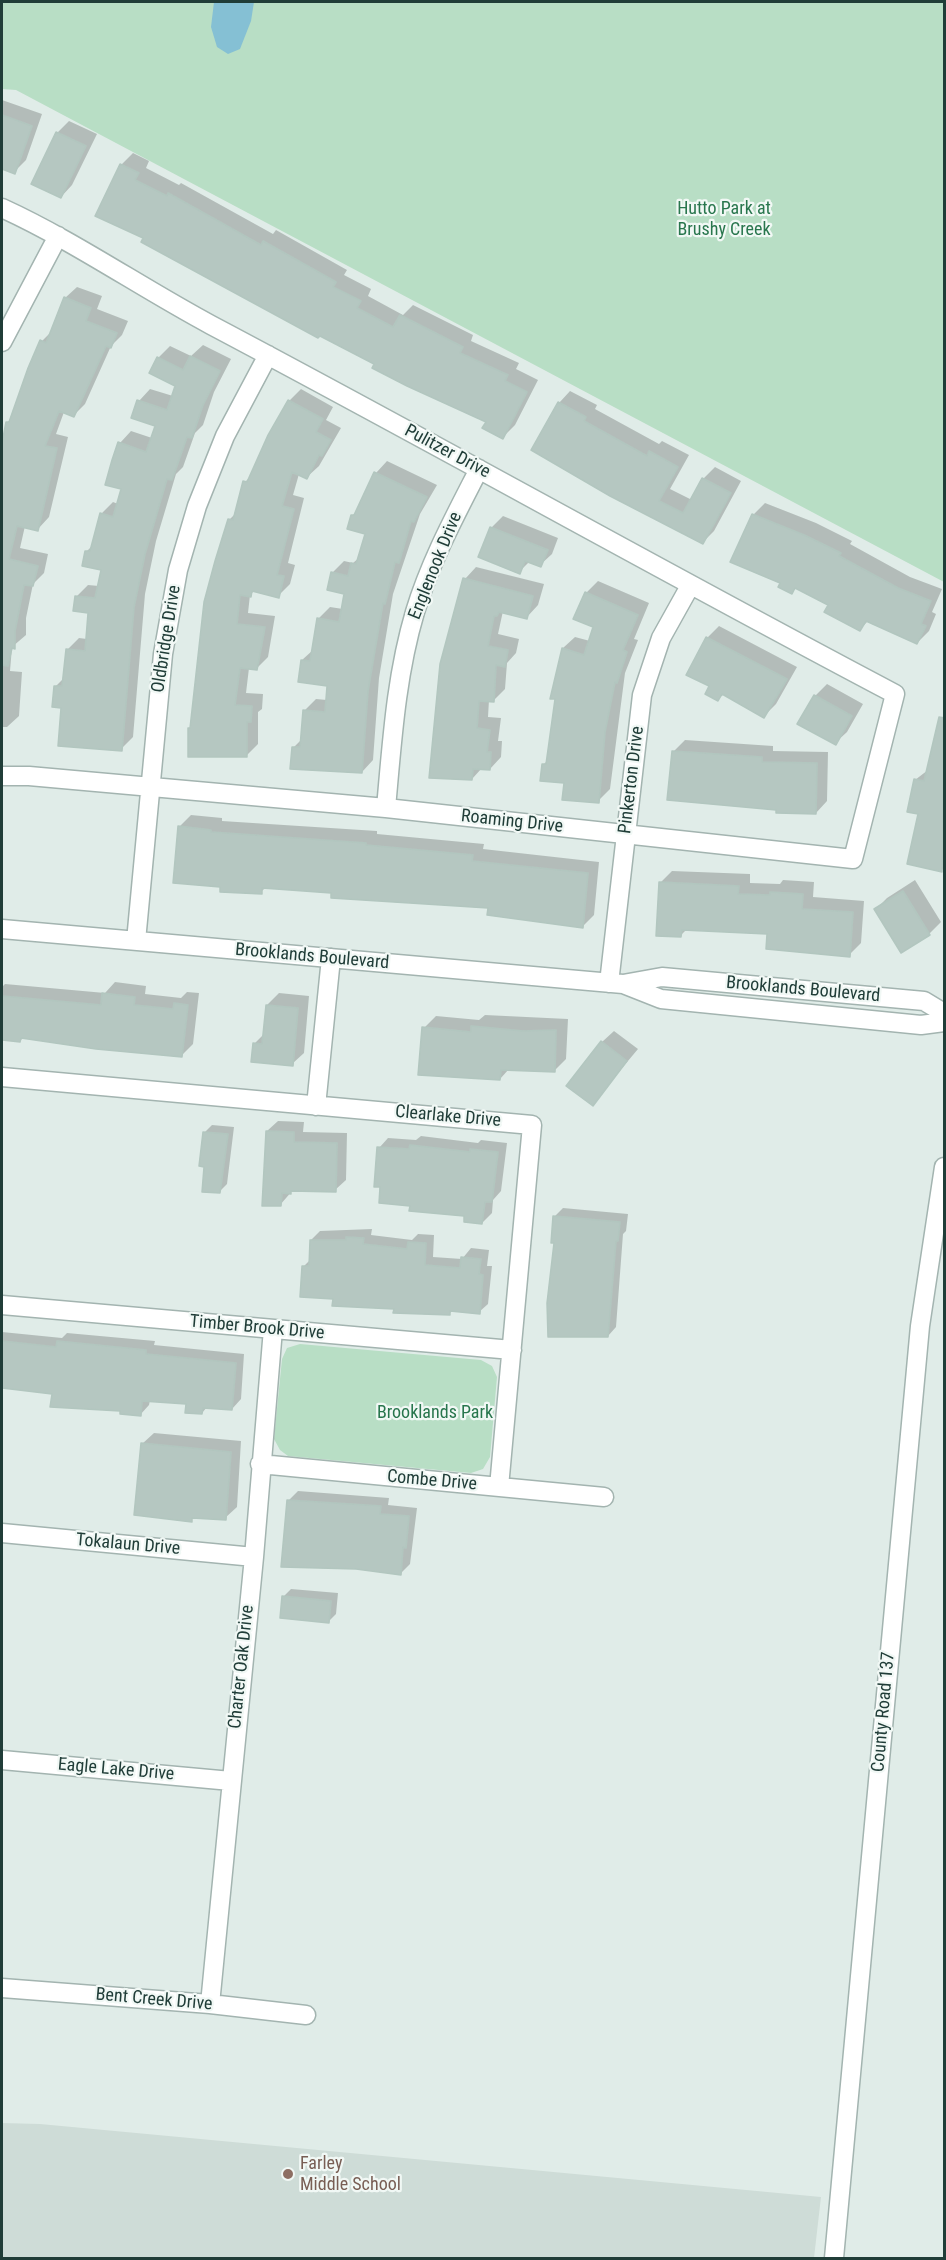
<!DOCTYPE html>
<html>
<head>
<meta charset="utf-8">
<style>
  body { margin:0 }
  #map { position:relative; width:946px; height:2260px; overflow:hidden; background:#e0ece8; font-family:"Roboto Condensed",sans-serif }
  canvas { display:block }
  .frame { position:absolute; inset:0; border:3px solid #203d38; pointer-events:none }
</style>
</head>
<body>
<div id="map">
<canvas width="946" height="2260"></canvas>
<div class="frame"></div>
</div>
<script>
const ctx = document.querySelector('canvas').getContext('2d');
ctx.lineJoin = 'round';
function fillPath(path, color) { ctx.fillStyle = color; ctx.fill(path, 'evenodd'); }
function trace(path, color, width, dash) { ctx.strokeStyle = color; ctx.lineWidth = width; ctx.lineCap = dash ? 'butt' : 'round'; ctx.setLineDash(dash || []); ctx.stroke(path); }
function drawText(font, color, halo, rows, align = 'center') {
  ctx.font = font + ' "Roboto Condensed",sans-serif'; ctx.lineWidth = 4.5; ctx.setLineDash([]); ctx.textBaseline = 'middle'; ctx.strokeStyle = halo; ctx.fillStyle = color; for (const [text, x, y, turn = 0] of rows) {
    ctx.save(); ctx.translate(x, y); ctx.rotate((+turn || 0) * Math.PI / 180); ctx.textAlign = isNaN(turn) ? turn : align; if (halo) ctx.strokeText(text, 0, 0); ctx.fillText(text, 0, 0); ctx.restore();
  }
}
fillPath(new Path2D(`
  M2 2123 40 2124 821 2197 814 2258H2Z`), '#cedcd7');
fillPath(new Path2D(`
  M2 2H944V582L16 90 2 89Z
  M300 1344 481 1360 492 1366 497 1377 490 1457 483 1469 471 1473 288 1456 280 1450 274 1439 282 1359 287 1348Z`), '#b8dec5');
fillPath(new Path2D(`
  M214 2H254L251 21 240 49 228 54 217 47 211 27Z`), '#85c0d4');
fillPath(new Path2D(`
  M2 100 42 114 26 160 14 172 2 167Z
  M69 121 97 134 72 185 61 197 57 133Z
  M133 153 149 161 146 168 179 185 181 183 273 234 276 230 347 270 344 275 371 289 368 296 403 315 413 305 473 335 471 341 519 363 516 369 538 380 515 425 503 437 488 421 145 238 121 165Z
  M77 287 102 296 97 309 128 321 122 335 111 346 85 404 74 415 64 412 56 434 68 437 49 517 38 529 25 526 20 548 48 554 44 573 33 584 26 618V635L12 647 10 671 22 672 19 716 7 727H2V449L8 422 12 418 42 341 53 330 65 298Z
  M203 345 231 359 214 392 203 425 195 433 183 467 176 474 156 541 145 594 133 737 121 749 63 706 56 686 64 678 67 650 79 638 87 639 90 611 76 597 88 585 99 586 103 569 87 551 93 545 101 514 113 502 118 504 122 488 120 443 131 431 152 438 157 425 139 401 150 389 173 396 177 385 158 358 170 346 191 356Z
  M301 389 333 407 326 420 341 428 319 466 307 477 299 474 293 495 304 498 288 563 295 565 290 584 278 596 255 590 250 595 248 613 275 616 268 657 256 669 249 668 246 693 263 694 262 709 258 712V744L246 756 192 726 230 519 236 513 245 482 252 475 289 401Z
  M570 391 597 405 595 409 659 444 662 441 689 455 670 489 692 500 703 479 715 467 741 481 714 531 703 542 611 495 559 403Z
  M387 461 437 485 420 514 393 594 379 678 373 760 362 772 293 748 302 739 304 711 316 699 327 700 329 684 302 660 313 650 318 619 330 607 343 609 346 593 332 573 344 561 353 563 360 557 367 533 353 515 358 510 376 473Z
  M765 503 816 523 852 541 850 544 910 577 942 589 932 612 936 614 929 631 917 643 868 621 860 629 830 604 797 587 792 592 782 583 753 515Z
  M503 516 558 538 552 554 540 565 530 561 519 572 491 528Z
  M476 567 544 584 538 605 527 617 503 611 498 634 519 639 516 653 507 663 505 689 493 701 489 700 488 717 501 718 498 741H502L501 757 490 769 482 768 472 779 465 579Z
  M598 581 649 603 634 639 638 640 625 673 610 789 598 801 543 765 548 760 563 648 575 637 590 641 595 626 586 593Z
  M719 626 797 667 776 704 764 716 724 694 718 699 711 686 707 638Z
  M827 684 863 704 847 732 835 743 815 696Z
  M944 726V868L942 870 920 813 915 780 928 770Z
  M685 740 773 746V751L828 752 827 801 816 813 778 808 673 752Z
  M191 815 222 818V821L377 831V834L484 844 483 849 599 862 594 915 583 926 490 907 266 887 261 892 222 886 179 827Z
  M672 871 750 874V883L780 884 783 880 814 882 813 897 864 901 861 943 849 955 769 932 687 929 681 935 660 883Z
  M915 880 941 922 929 934 901 951 876 909 887 898Z
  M115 982 146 986 145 994 181 998 187 992 199 993 193 1044 182 1055 24 1037 20 1041 2 1039V987L5 984 105 993Z
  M279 993 309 996 304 1053 292 1064 254 1044 264 1034 267 1005Z
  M485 1015 568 1019 566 1059 555 1070 509 1069 500 1079 424 1028 436 1016 479 1020Z
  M614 1031 638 1049 592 1104 602 1042Z
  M278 1121 304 1122 303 1132 347 1133 346 1180 335 1190H293L280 1205 267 1131Z
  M212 1125 234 1127 227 1184 220 1191 204 1133Z
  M421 1136 478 1143 481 1140 507 1143 501 1191 493 1200 492 1213 482 1223 466 1215 412 1205 381 1186 379 1148 388 1138 416 1140Z
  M563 1208 628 1214 626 1231 623 1234 616 1327 608 1336 556 1242 554 1217Z
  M372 1229 371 1235 412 1240 418 1234 434 1235 433 1257 462 1259 471 1248 489 1250 487 1266H492L488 1304 479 1312 453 1310 450 1313 395 1312V1308L334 1297 304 1266 311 1259V1240L320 1231Z
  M2 1332 62 1338 67 1333 155 1341 154 1345 244 1354 241 1399 232 1409 207 1407 202 1413 187 1403 150 1400 149 1405 140 1415 53 1392 2 1387Z
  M154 1433 241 1441 237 1507 225 1518 195 1516 191 1520 142 1444Z
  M298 1491 389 1498 388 1505 417 1508 410 1564 401 1573 356 1567 289 1500Z
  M291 1589 338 1593 336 1614 328 1622 284 1596Z`), '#0003');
const building = new Path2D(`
  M2 115 32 126 15 174 2 169Z
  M56 132 86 146 61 198 31 184Z
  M120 164 139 173 135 180 167 196 168 193 261 245 263 241 336 282 333 287 361 301 357 308 393 327 400 315 463 347 460 353 508 375 505 381 527 392 503 439 482 428 486 422 407 386 372 368 374 364 320 336 318 338 141 242 143 238 95 216Z
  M64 297 91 308 86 321 117 333 111 348 106 346 74 417 59 411 45 446 57 448 38 531 17 526 9 559 38 566 33 586 24 585 15 631V649L12 648 8 666 2 665V443L6 422H9L28 368 40 340 46 343Z
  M190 356 220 371 203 405 192 438 187 437 172 480 167 479 145 554 134 607 122 751 58 746 61 708 52 707 54 686H62L66 649 85 651 88 613 73 611 75 596 95 598 101 570 82 566 85 551H90L100 513 113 517 121 489 105 485 112 460 118 442 146 452 155 426 131 418 137 400 167 410 175 386 149 373 157 357 183 370Z
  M288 400 323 419 316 432 331 440 322 456 319 455 307 479 292 472 282 506 294 509 277 575 284 576 279 598 252 591 251 597 240 595 237 624 265 627 257 670 240 668 235 705 252 706 251 722H247V757H188V728H190L204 602 215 561 228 519 233 520 243 481 247 482 268 435Z
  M558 402 586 417 584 421 647 456 649 451 678 467 659 501 683 513 702 478 731 493 703 544 610 496 531 450Z
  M374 472 427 497 414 522 411 521 399 563 395 562 385 604 383 603 368 691 362 773 290 769 292 747H300L303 710 325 712 327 686 298 682 301 660 310 661 317 618 339 622 344 594 327 590 331 572 348 576 351 563 356 564 365 534 347 529 351 515H354Z
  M752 514 804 535 841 553 839 556 898 588 931 601 921 624 926 626 917 644 866 621 860 631 824 612 828 605 795 588 792 594 778 587 780 583 730 562Z
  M490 527 548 550 541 567 525 561 520 574 478 557Z
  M463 578 533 596 527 619 499 612 497 616H494L488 646 508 650 505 667 496 665 494 702 479 701 477 728 490 730 487 752H491L490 770 473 769 472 780 429 778 440 664Z
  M585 592 638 615 623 650 627 652 617 683 615 682 605 732 599 803 562 800 564 783 540 781 542 764H546L555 699H550L562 648 584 655 593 627 573 619Z
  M706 637 787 679 764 718 722 694 718 701 705 694 709 686 686 675Z
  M814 695 852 716 836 745 797 724Z
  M939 717 945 718 942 872 907 864 918 814 907 812 914 779 924 781Z
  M672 751 762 757V762L817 763 816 814 776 813V810L667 800Z
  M178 826 211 830V832L366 843V845L473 855 472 861 588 873 583 928 487 915 488 908 331 898V893L262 888V894L220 892V887L173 883Z
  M659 882 739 886 738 894 770 895V892L803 894 802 909 853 912 850 957 766 949 767 934 682 930 681 937 656 936Z
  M903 891 930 935 901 953 874 909Z
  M102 993 135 997 134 1005 173 1009 174 1003 188 1005 182 1057 96 1049 21 1038 20 1042 2 1040V996L101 1005Z
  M266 1005 298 1008 293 1066 251 1062 253 1043 262 1044Z
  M471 1026 523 1031 556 1030 555 1072 501 1070 500 1080 418 1075 422 1027 471 1032Z
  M601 1041 627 1061 593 1106 566 1086Z
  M266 1131 294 1132V1142L337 1143 336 1192 291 1191V1194L282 1193 281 1206H262Z
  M203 1132 228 1134 220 1193 202 1192 204 1167 199 1166Z
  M410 1145 470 1152V1149L498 1152 492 1202H485L482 1224 464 1222V1216L409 1211 410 1206 379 1203 380 1187H374L377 1147 409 1149Z
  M553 1216 620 1222 618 1241H616L608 1337H548L547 1303 554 1243H551Z
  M346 1237 364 1238 363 1244 407 1249 408 1242 426 1243 425 1265 460 1268 461 1257 481 1259 479 1274 483 1275 480 1314 450 1311V1315L393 1313 394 1309 332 1306 333 1299 300 1297 302 1266H309L310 1240H346Z
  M2 1341 56 1347 57 1341 146 1350V1354L236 1363 232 1410 203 1408 202 1414 185 1413 186 1404 142 1401 141 1416 120 1414V1411L50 1407 52 1394 2 1388Z
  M141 1443 231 1452 226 1520 192 1518V1522L134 1515Z
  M287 1500 381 1506 380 1514 409 1516 406 1548 403 1547 401 1575 356 1569 281 1567Z
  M282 1596 331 1601 329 1623 280 1618Z`);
fillPath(building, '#b5c7c1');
trace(building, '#b2c6bf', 1.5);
const minor = new Path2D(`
  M2 208C74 241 140 287 211 325 440 446 665 573 895 694L853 859 386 808 29 776H2
  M2 342 58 236
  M386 808C392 742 396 676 415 612 430 562 455 516 479 469
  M2 929 623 984 661 999 921 1025 944 1022
  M136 941 163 654 178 570 197 506 225 436 268 355
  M609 983 642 695 661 638 690 586
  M623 984 662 977 924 1001 944 1013
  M2 1077 532 1125 499 1487
  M316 1106 331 958
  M2 1305 512 1350
  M260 1464 604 1497
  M2 1533 254 1557
  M2 1760 231 1781
  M2 1988 210 2004 306 2015
  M210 2004 254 1557 273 1329
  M834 2258 920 1326 944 1167`);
trace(minor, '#a3b4b0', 21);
trace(minor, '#fff', 18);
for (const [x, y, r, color] of [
  [288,2174,6,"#8d6e63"]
]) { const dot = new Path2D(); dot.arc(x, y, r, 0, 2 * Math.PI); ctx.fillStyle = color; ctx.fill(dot); trace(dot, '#f1f8f5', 2); }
drawText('18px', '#28764d', '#f1f8f5', [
  ["Hutto Park at",724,209],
  ["Brushy Creek",724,230],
  ["Brooklands Park",435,1413]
]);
drawText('18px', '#203d38', '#f1f8f5', [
  ["Pulitzer Drive",447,452,28],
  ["Englenook Drive",436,566,-68],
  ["Oldbridge Drive",167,639,-81],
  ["Pinkerton Drive",632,780,-83],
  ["Roaming Drive",512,822,6],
  ["Brooklands Boulevard",312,957,5],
  ["Brooklands Boulevard",803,990,5],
  ["Clearlake Drive",448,1117,5],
  ["Timber Brook Drive",257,1328,5],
  ["Combe Drive",432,1481,5],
  ["Tokalaun Drive",128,1545,5],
  ["Charter Oak Drive",242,1667,-84],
  ["County Road 137",884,1712,-85],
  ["Eagle Lake Drive",116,1770,5],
  ["Bent Creek Drive",154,2000,5]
]);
drawText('18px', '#785e54', '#f1f8f5', [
  ["Farley",300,2164],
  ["Middle School",300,2185]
], 'left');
</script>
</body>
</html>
